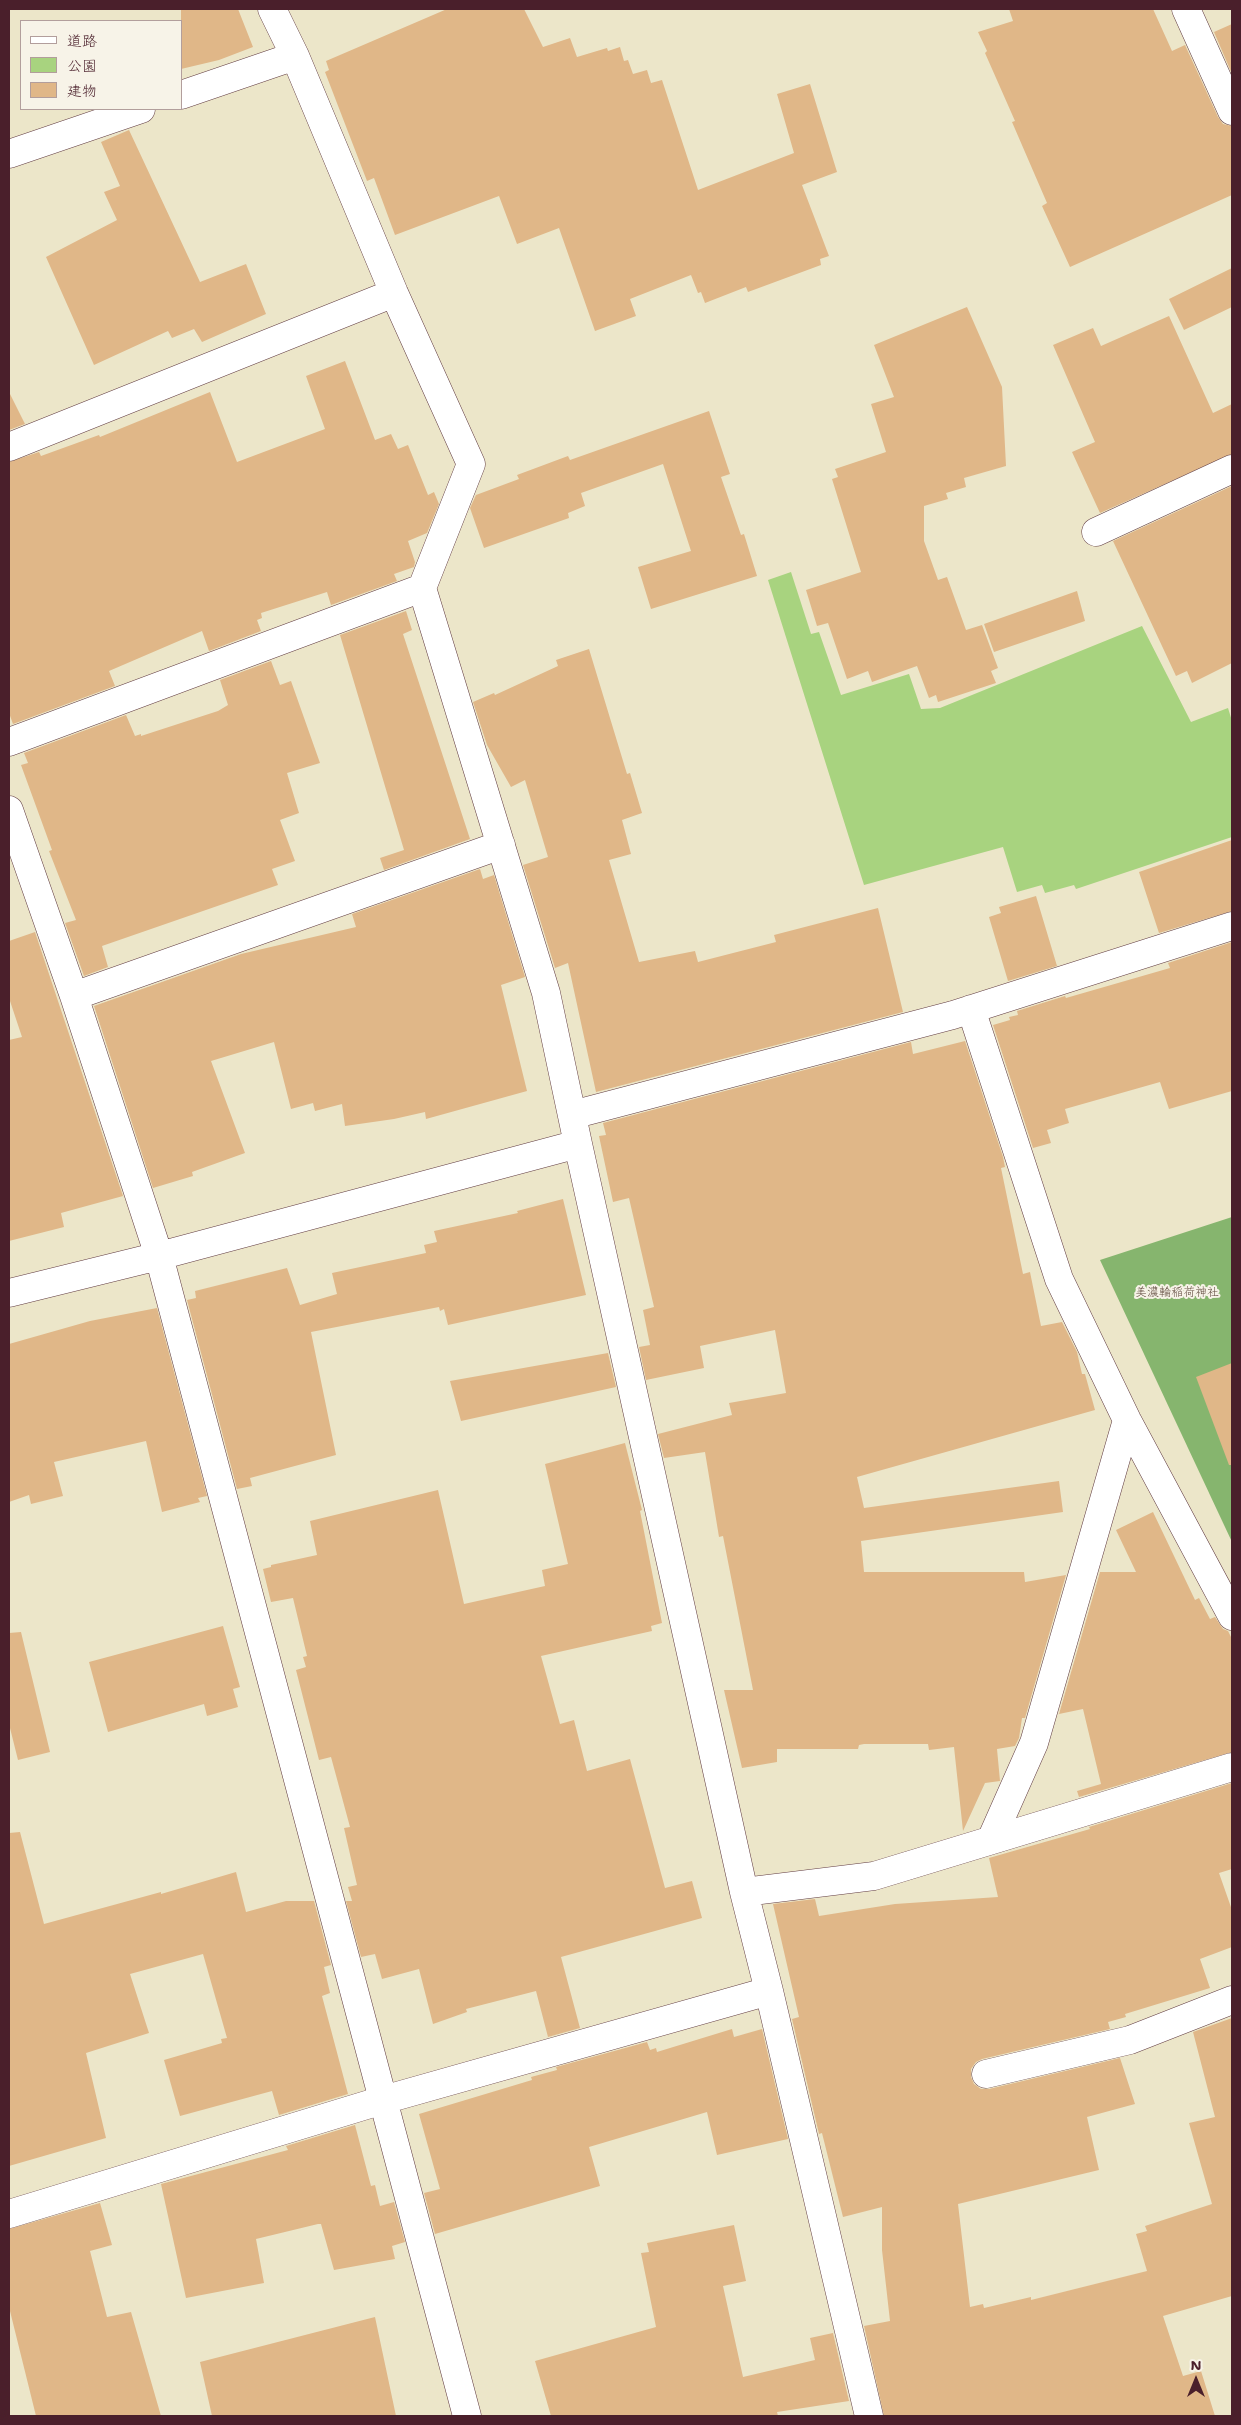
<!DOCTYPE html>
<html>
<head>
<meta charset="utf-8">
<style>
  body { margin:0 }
  #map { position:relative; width:1241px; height:2425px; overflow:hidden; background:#ece6c9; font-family:"Shantell Sans","Klee One",sans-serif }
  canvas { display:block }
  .frame { position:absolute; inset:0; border:10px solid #4a1f2b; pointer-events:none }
  .legend { position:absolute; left:20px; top:20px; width:162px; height:90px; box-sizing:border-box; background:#f7f3e8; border:1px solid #b29e9c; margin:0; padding:6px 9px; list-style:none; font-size:15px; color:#4a1f2b }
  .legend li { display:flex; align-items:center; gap:10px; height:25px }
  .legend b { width:25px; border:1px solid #b29e9c }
  .north { position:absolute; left:1171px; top:2355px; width:50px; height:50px; -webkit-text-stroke:4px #f7f3e8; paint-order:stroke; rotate:0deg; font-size:14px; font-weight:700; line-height:20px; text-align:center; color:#4a1f2b }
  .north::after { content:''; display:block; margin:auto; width:18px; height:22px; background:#4a1f2b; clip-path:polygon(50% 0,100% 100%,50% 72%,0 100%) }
</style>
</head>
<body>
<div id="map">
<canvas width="1241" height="2425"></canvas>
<div class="frame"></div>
<ul class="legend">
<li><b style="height:6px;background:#fff"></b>道路</li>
<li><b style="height:14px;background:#a8d37f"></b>公園</li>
<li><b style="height:14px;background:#e0b788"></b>建物</li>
</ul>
<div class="north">N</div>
</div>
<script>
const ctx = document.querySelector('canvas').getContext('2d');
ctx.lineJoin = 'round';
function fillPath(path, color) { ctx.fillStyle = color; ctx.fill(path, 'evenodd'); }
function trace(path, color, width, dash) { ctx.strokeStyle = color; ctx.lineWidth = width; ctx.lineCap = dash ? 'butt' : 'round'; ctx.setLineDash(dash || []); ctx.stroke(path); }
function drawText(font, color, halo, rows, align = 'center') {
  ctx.font = font + ' "Shantell Sans","Klee One",sans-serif'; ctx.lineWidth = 4; ctx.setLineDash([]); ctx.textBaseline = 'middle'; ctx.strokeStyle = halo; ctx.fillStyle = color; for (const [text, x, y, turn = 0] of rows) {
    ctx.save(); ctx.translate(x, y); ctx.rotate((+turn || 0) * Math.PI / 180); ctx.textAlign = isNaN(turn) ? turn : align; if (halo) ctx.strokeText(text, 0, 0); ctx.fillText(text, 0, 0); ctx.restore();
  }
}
fillPath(new Path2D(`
  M791 572 811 634 819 632 841 695 909 674 921 709 940 708 1142 626 1191 722 1228 708 1232 721V837L1076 889 1074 885 1045 893 1042 885 1017 892 1003 847 864 885 768 580Z`), '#a8d37f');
fillPath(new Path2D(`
  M1232 1217V1542L1100 1260Z`), '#86b56e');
fillPath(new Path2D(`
  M181 9H238L253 47 219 60 181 69Z
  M447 9H524L543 47 570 38 577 57 607 48 608 51 620 47 624 61 628 60 633 74 647 70 651 83 662 80 698 190 794 153 777 94 810 84 837 172 802 185 829 256 820 259 821 265 748 292 746 287 705 303 701 292 698 293 691 275 630 299 636 316 595 331 559 228 517 244 499 196 395 235 374 178 367 181 325 72 329 70 326 61Z
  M1009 9H1153L1172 51 1185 45 1218 117 1223 124 1232 126V195L1070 267 1042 206 1047 203 1012 122 1015 121 985 53 987 51 978 32 1013 21Z
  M1232 24V74L1214 32Z
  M129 130 200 282 246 264 266 314 202 342 194 329 172 338 168 331 94 365 46 257 117 220 104 192 120 186 101 142Z
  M1232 268V307L1184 330 1169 299Z
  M967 307 1002 387 1006 466 964 478 966 487 946 493 948 499 924 506V541L938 580 947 577 966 630 982 625 998 668 991 671 996 683 938 702 936 695 929 698 917 666 872 682 868 671 847 679 828 623 817 626 806 590 861 572 832 479 838 477 835 469 886 452 871 404 894 397 874 345Z
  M1169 316 1213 413 1232 404V454L1100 513 1072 452 1095 442 1053 345 1093 328 1101 346Z
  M345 361 375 440 391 434 398 449 408 445 428 495 434 492 439 504 427 533 408 541 415 562 414 567 394 574 397 581 331 605 327 592 261 613 262 618 257 620 261 631 209 651 202 631 109 671 115 686 13 724 9 713V462L39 452 41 456 99 435 100 437 210 392 237 462 325 429 306 376Z
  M9 392 25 424 9 430Z
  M709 411 730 474 721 477 741 535 744 534 757 576 651 609 638 567 691 551 663 464 581 493 585 506 568 513 569 518 484 548 470 508 476 495 519 479 517 475 568 456 570 460Z
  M1232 486V663L1192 683 1187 671 1176 676 1113 541Z
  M1077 591 1085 621 994 652 984 624Z
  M406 611 412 630 403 634 470 839 384 870 380 858 404 850 340 635Z
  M589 649 627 774 630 773 642 813 622 820 631 854 609 860 639 962 695 951 698 962 776 942 774 935 878 908 903 1012 596 1092 568 963 555 968 523 865 548 857 525 780 511 787 487 745 473 702 494 693 495 695 558 666 556 660Z
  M271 661 280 685 291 681 320 763 287 773 299 813 280 820 295 861 272 869 278 885 102 946 108 967 84 976 65 923 76 920 49 851 52 850 21 765 28 763 24 753 126 715 135 736 141 734V736L218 711 228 705 220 680Z
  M1232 840V911L1159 933 1139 872Z
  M480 869 483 879 494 875 525 977 501 985 527 1091 426 1119 425 1112 394 1119 345 1126 342 1104 315 1111 313 1103 291 1109 274 1042 211 1061 245 1153 192 1172 193 1176 153 1188 94 1006 241 954 356 927 352 914Z
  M1036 896 1057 966 1008 981 989 917 1001 913 999 907Z
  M35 932 123 1196 61 1213 64 1227 9 1241V1040L22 1037 9 998V941Z
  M1232 942V1091L1169 1109 1160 1082 1065 1109 1069 1123 1047 1130 1051 1143 1033 1148 993 1025 1010 1020 1009 1017 1018 1015 1017 1011 1065 996 1066 998 1170 968 1168 963Z
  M965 1041 1003 1157 1005 1167 1001 1168 1023 1274 1030 1272 1041 1326 1062 1322 1077 1352 1082 1374H1085L1095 1410 857 1477 864 1508 1059 1481 1063 1512 861 1541 864 1572H1024L1025 1582 1066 1575 1025 1718H1022L1019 1738 1015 1746 997 1749 1000 1781 985 1783 963 1831 954 1747 929 1750 928 1744H864L859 1745 858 1749H777V1762L742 1768 724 1690H753L723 1536 719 1537 705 1452 664 1458 658 1434 732 1415 729 1403 786 1393 775 1330 700 1346 704 1368 646 1380 639 1347 650 1345 643 1310 654 1307 629 1198 613 1202 599 1136 606 1135 603 1123 911 1042 913 1054Z
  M563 1199 586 1295 448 1325 444 1309 440 1311 439 1307 311 1332 336 1455 250 1478 252 1486 237 1489 187 1300 196 1298 195 1291 287 1268 300 1305 337 1294 332 1273 426 1253 424 1245 437 1242 434 1231 518 1213 517 1211Z
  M157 1308 207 1496 198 1498 200 1502 162 1512 146 1441 54 1462 63 1496 31 1504 29 1495 9 1502V1344L90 1321Z
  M608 1353 616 1387 461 1421 450 1381Z
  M1232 1363V1465H1229L1196 1377Z
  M625 1443 642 1510 640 1511 662 1623 651 1626 652 1631 541 1656 560 1724 574 1720 587 1771 630 1759 665 1888 692 1881 702 1918 561 1957 580 2028 548 2037 536 1991 466 2009 467 2012 433 2024 419 1969 382 1979 375 1954 361 1957 346 1901H352L348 1887 357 1885 344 1828 350 1827 331 1757 319 1760 296 1670 306 1667 303 1657 307 1656 293 1598 271 1602 263 1569 271 1567V1565L317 1555 310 1521 438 1490 464 1604 545 1586 542 1570 568 1564 545 1464Z
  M1153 1512 1195 1600 1199 1598 1210 1619 1215 1617 1223 1629 1228 1631 1232 1639V1752L1079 1797 1077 1791 1101 1784 1083 1709 1059 1714 1100 1572H1136L1116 1530Z
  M223 1626 240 1687 233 1689 238 1707 207 1716 204 1704 108 1732 89 1662Z
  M21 1632 50 1752 18 1760 9 1724V1633Z
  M1232 1783V1869L1219 1873 1232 1910V1947L1200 1959 1210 1988 1125 2014 1126 2017 1108 2022 1110 2029 982 2059 976 2062 971 2069V2077L974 2084 981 2089H989L1120 2058 1135 2104 1087 2117 1099 2170 958 2204 970 2307 983 2304 984 2308 1031 2297V2300L1147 2271 1136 2234 1147 2231 1145 2226 1212 2204 1189 2123 1215 2117 1193 2032 1232 2018V2296L1163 2316 1183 2376 1201 2371 1215 2416H884L864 2326 890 2321 882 2250V2207L843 2217 822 2133 819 2134 792 2019 799 2017 773 1904 815 1899 819 1916 895 1904 998 1897 989 1858 1090 1829 1089 1827Z
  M20 1832 44 1924 161 1892V1894L236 1872 246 1912 286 1901H314L331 1965 324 1967 330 1993 322 1996 348 2094 279 2115 272 2091 180 2116 164 2060 222 2043 221 2039 227 2038 203 1954 130 1974 149 2033 86 2053 106 2138 9 2166V1833Z
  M732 2029 734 2037 762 2029 788 2139 717 2155 707 2112 589 2147 600 2186 435 2234 424 2193 440 2189 419 2114 532 2080 531 2077 557 2070 556 2067 647 2042 650 2050 656 2048 657 2052Z
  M355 2125 371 2186 375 2185 380 2206 394 2202 405 2242 392 2246 395 2259 334 2270 321 2224H318L256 2239 264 2283 186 2298 161 2184 288 2150 286 2146Z
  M100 2203 112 2245 90 2251 107 2317 131 2312 161 2416H36L9 2307V2229Z
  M734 2225 746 2281 723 2286 743 2377 815 2360 810 2338 833 2333 849 2401 777 2412 778 2416H551L535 2361 656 2327 641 2253 649 2252 647 2243Z
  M375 2317 396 2416H212L200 2362Z`), '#e0b788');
const minor = new Path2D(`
  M272 9 295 56 394 293 471 464 422 588 546 993 578 1144 744 1892 769 1991 869 2416
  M1186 9 1232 111
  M181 95 295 56
  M9 154 141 109
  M9 447 394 293
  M1096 532 1232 469
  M9 742 422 588
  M9 810 74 996 159 1256 467 2416
  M74 996 501 845
  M971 1009 1059 1279 1127 1420 1232 1616
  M572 1115 953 1015 1232 926
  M9 1293 159 1256 578 1144
  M991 1840 1034 1743 1127 1420
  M744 1892 874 1876 1232 1767
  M986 2074 1130 2040 1232 2000
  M9 2214 383 2100 769 1991`);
trace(minor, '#623d43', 29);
trace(minor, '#fff', 28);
drawText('12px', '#624c40', '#f7f3e8', [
  ["美濃輪稲荷神社",1177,1293]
]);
</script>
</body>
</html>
